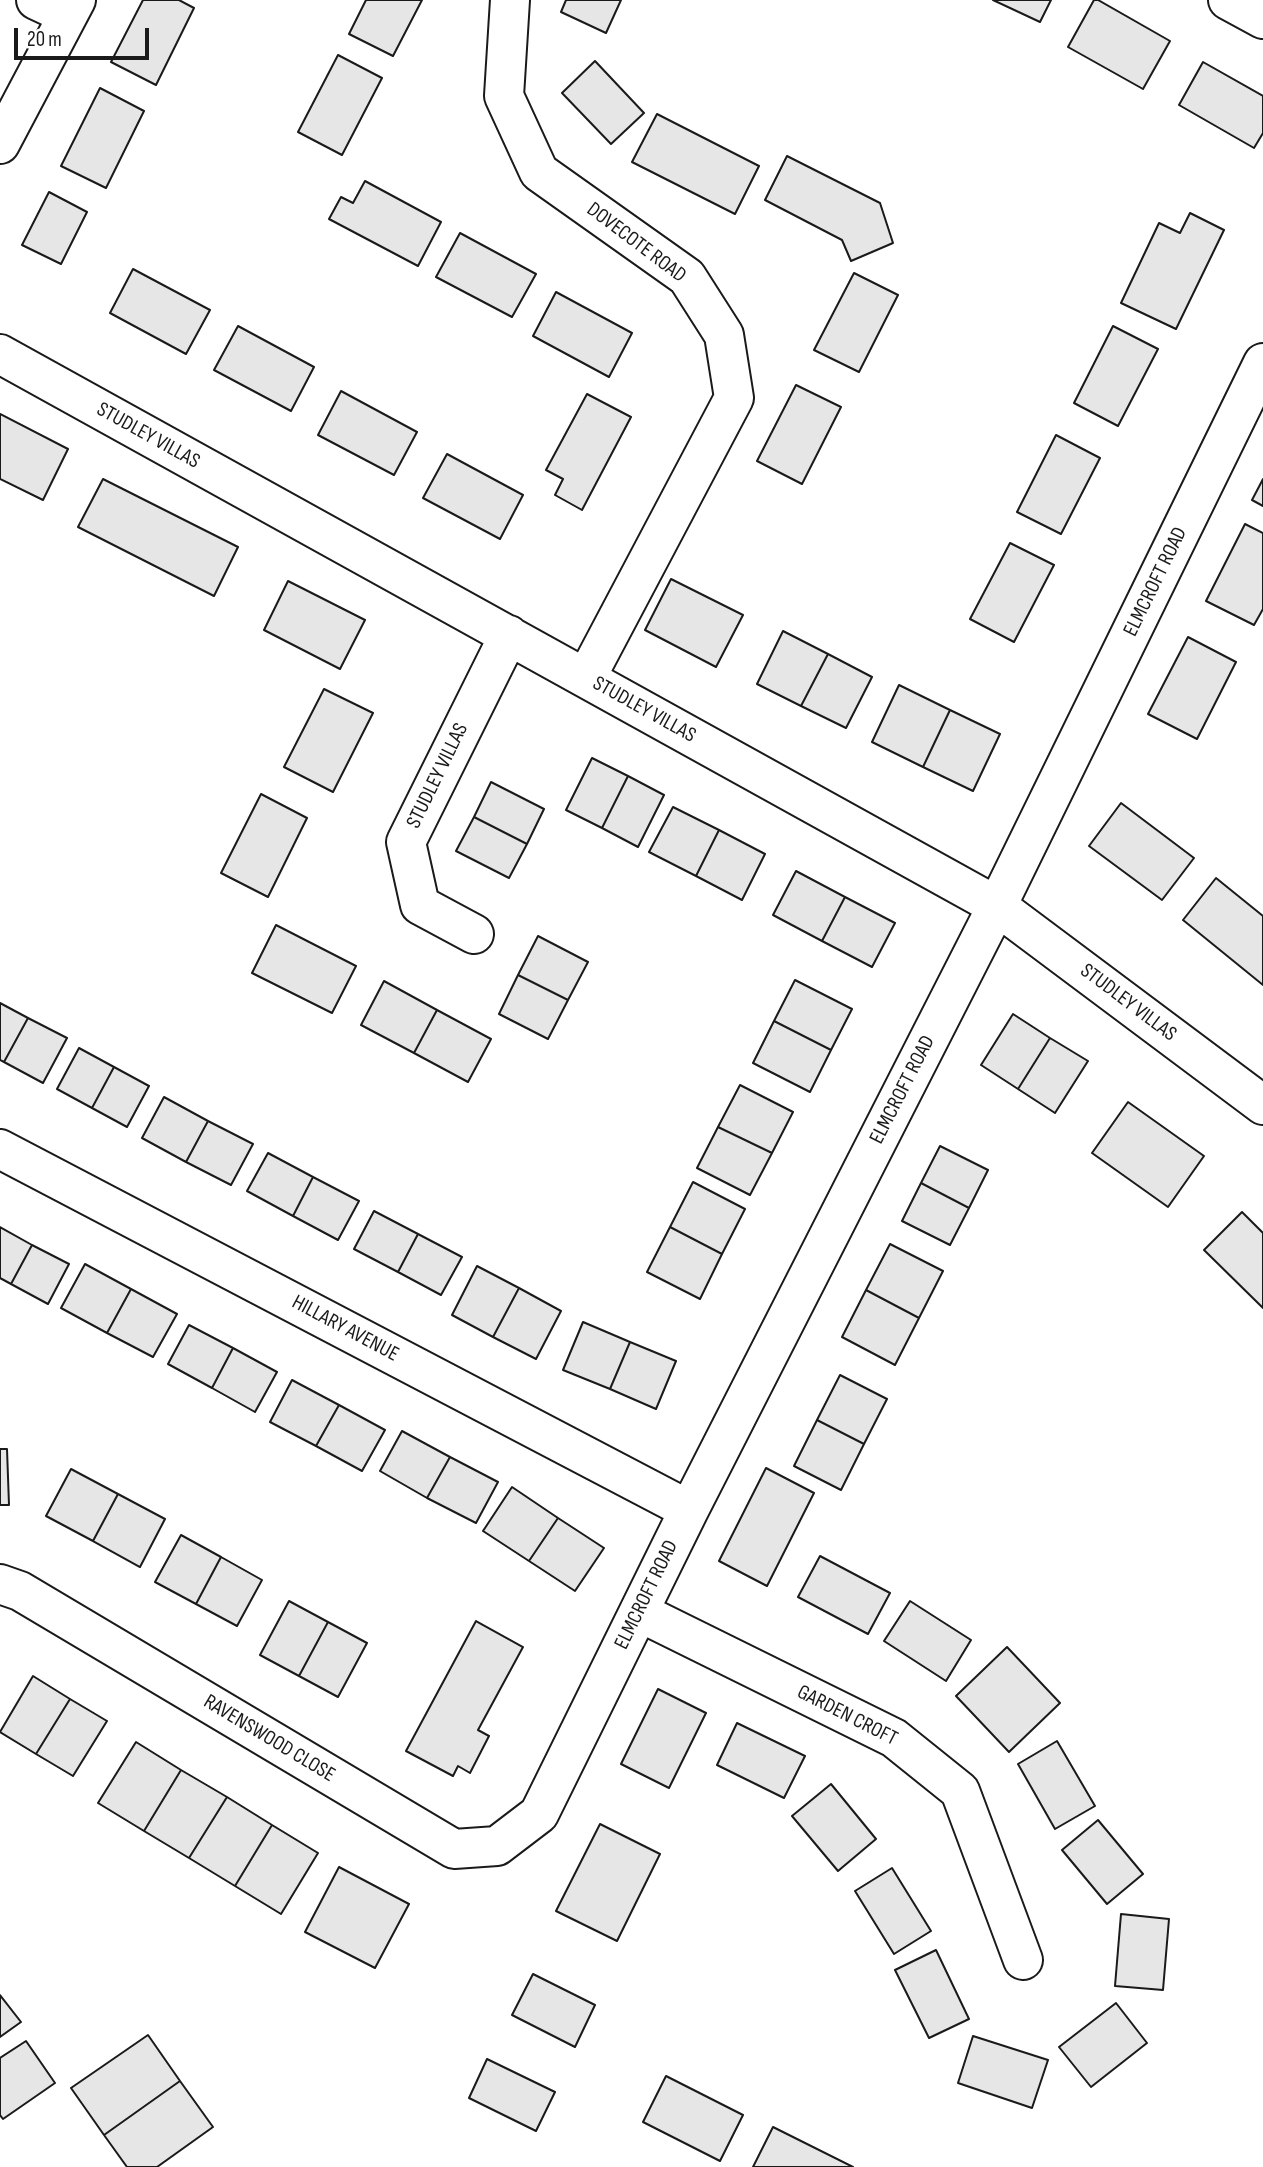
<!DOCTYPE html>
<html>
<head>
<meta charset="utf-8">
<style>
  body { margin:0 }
  #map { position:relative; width:1263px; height:2167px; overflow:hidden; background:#fff; font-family:"Sofia Sans Condensed",sans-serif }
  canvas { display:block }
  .scale { position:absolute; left:14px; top:28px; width:135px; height:32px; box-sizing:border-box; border:4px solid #1a1a1a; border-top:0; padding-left:9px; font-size:21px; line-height:24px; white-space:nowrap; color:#1a1a1a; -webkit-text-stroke:5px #fff; paint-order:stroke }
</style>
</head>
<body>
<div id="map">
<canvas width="1263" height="2167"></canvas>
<div class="scale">20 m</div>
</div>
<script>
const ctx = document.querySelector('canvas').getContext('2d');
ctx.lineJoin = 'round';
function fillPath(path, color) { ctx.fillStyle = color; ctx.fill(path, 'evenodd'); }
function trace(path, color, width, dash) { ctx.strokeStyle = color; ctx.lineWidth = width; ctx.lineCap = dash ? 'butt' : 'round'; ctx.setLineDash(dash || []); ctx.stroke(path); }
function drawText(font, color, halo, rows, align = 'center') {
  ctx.font = font + ' "Sofia Sans Condensed",sans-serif'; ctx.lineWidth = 5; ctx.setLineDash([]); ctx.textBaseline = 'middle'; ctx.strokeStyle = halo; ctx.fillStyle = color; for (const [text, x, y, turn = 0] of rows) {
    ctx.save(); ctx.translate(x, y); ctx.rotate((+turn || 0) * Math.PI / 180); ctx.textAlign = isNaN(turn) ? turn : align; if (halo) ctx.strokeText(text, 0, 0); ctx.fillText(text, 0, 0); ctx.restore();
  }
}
const building = new Path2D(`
  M143 0H179L194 8 156 85 111 62Z
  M366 0H422L393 56 349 34Z
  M566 0H621L606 33 561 12Z
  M993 0H1051L1040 22Z
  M1094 0H1098L1170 41 1143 89 1068 47Z
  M338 55 382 78 342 155 298 132Z
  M595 61 644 113 611 144 562 93Z
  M1203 62 1263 96V133L1254 148 1179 105Z
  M100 88 144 111 106 188 61 166Z
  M657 114 759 166 735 214 632 162Z
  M787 156 880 203 893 243 851 261 842 240 765 200Z
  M365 181 441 222 418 266 329 219 341 197 353 203Z
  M49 192 87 212 61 264 22 245Z
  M1190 213 1224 230 1176 329 1121 303 1159 223 1180 233Z
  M460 233 536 274 512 317 436 277Z
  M133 269 210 310 186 354 110 313Z
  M854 273 898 295 859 372 814 350Z
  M556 292 632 333 609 377 533 336Z
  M238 326 314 367 291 411 214 370Z
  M1113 326 1158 349 1118 426 1074 403Z
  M796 385 841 407 802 484 757 461Z
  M341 391 417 432 394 475 318 435Z
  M587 394 631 417 582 510 555 495 563 479 546 470Z
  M0 414 68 449 43 500 0 479Z
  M1056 435 1100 458 1061 534 1017 512Z
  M447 454 523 495 500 539 423 498Z
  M103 479 238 547 214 596 78 527Z
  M1263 479V506L1252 500Z
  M1245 524 1263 533V609L1254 625 1206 601Z
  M1010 543 1054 565 1014 642 970 619Z
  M671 579 743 615 716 667 645 630Z
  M288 581 365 620 340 669 264 630Z
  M783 631 828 654 801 706 757 684Z
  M1188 637 1236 662 1197 739 1148 714Z
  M828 654 872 677 846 728 801 706Z
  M899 685 950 710 923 767 872 742Z
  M324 689 373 713 333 792 284 767Z
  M950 710 1000 734 973 791 923 767Z
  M592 758 628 776 602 828 566 810Z
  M628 776 664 795 638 847 602 828Z
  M491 782 544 809 527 844 474 817Z
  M261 794 307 818 268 897 221 873Z
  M1121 803 1194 858 1162 900 1089 846Z
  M673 807 719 830 696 876 649 852Z
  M474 817 527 844 509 878 456 851Z
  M719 830 765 854 742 900 696 876Z
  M796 871 845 897 822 941 773 915Z
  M1216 878 1263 916V985L1183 920Z
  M845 897 895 923 872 967 822 941Z
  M276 925 356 966 332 1013 252 973Z
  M538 936 588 962 568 1000 518 975Z
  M518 975 568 1000 548 1039 499 1014Z
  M795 980 852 1009 831 1050 774 1021Z
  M384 981 437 1010 414 1053 361 1025Z
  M0 1003 28 1018 4 1062 0 1060Z
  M437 1010 491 1039 468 1082 414 1053Z
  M1013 1014 1050 1038 1018 1089 981 1065Z
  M28 1018 67 1038 43 1083 4 1062Z
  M774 1021 831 1050 810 1092 753 1063Z
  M1050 1038 1088 1061 1055 1113 1018 1089Z
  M79 1048 114 1067 92 1108 57 1089Z
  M114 1067 149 1086 127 1127 92 1108Z
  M740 1085 793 1112 772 1153 718 1127Z
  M164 1097 208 1121 186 1162 142 1138Z
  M1128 1102 1204 1156 1168 1207 1092 1153Z
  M208 1121 253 1144 231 1185 186 1162Z
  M718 1127 772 1153 750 1195 697 1168Z
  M940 1146 988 1170 969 1208 921 1183Z
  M268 1153 313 1177 293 1216 247 1191Z
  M313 1177 359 1201 338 1240 293 1216Z
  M693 1182 745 1209 722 1254 670 1227Z
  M921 1183 969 1208 950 1245 902 1221Z
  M374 1211 418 1234 398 1272 354 1249Z
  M1242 1212 1263 1233V1308L1204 1250Z
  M0 1227 32 1245 11 1284 0 1278Z
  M670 1227 722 1254 700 1299 647 1272Z
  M418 1234 462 1257 441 1295 398 1272Z
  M890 1244 943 1271 919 1318 866 1290Z
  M32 1245 69 1264 48 1304 11 1284Z
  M85 1264 131 1289 107 1333 61 1308Z
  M477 1266 519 1288 493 1337 452 1315Z
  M519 1288 561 1311 536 1359 493 1337Z
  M131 1289 177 1314 153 1357 107 1333Z
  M866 1290 919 1318 895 1365 842 1337Z
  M583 1322 630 1342 610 1389 563 1370Z
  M189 1325 233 1348 212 1388 168 1364Z
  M630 1342 676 1361 656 1409 610 1389Z
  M233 1348 277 1372 255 1412 212 1388Z
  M840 1375 887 1399 864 1444 817 1420Z
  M292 1380 339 1405 316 1446 270 1422Z
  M339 1405 385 1430 362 1471 316 1446Z
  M817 1420 864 1444 841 1490 794 1466Z
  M402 1431 450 1457 427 1498 380 1471Z
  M0 1449H7L9 1505H0Z
  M450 1457 498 1482 476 1523 427 1498Z
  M766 1468 814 1493 767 1586 719 1561Z
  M71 1469 118 1494 93 1541 46 1516Z
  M512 1487 558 1518 529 1561 483 1531Z
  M118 1494 165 1519 140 1567 93 1541Z
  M558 1518 604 1548 575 1591 529 1561Z
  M181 1535 221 1557 196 1604 155 1582Z
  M820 1556 890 1593 868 1634 798 1597Z
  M221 1557 262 1580 237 1626 196 1604Z
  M289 1601 328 1622 299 1676 260 1655Z
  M910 1601 971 1640 946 1681 884 1641Z
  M476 1621 523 1647 478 1730 489 1736 470 1773 458 1766 453 1776 406 1751Z
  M328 1622 367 1643 338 1697 299 1676Z
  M1007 1647 1060 1703 1009 1752 956 1696Z
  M33 1676 70 1699 36 1754 0 1732Z
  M658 1689 706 1713 669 1788 621 1764Z
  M70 1699 107 1721 73 1776 36 1754Z
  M737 1723 805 1756 784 1798 717 1765Z
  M1057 1741 1095 1806 1055 1829 1018 1764Z
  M136 1742 181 1770 144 1831 98 1803Z
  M181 1770 227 1797 189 1858 144 1831Z
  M831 1784 876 1839 838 1871 792 1816Z
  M227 1797 272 1825 235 1886 189 1858Z
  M1098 1820 1143 1874 1107 1904 1062 1850Z
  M600 1824 660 1854 617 1941 556 1911Z
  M272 1825 318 1853 281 1914 235 1886Z
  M339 1867 409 1904 375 1968 305 1932Z
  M892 1868 931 1931 894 1954 855 1891Z
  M1121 1914 1169 1919 1163 1990 1115 1986Z
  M936 1950 969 2019 929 2038 895 1970Z
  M533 1974 595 2005 575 2047 512 2015Z
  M0 1995 21 2022 0 2037Z
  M1116 2003 1147 2043 1091 2087 1059 2047Z
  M148 2035 180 2081 104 2135 71 2088Z
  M973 2036 1048 2060 1032 2108 958 2083Z
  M26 2041 55 2083 3 2119 0 2115V2058Z
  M487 2059 555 2092 536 2131 469 2098Z
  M666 2076 743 2115 720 2161 643 2122Z
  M180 2081 213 2127 157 2167H127L104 2135Z
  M773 2127 853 2167H753Z`);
fillPath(building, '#e6e6e6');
trace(building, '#1a1a1a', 2);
const minor = new Path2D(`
  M36 0 68 15
  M510 0 504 96 539 172 687 277 724 335 734 398 586 678
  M1228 0 1263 19
  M0 144 76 0
  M0 354 997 906 1263 1105
  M474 934 420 905 406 842 509 635
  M0 1149 689 1510
  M0 1584 20 1591 454 1849 497 1846 539 1814 689 1510 997 906 1263 363
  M639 1612 894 1738 960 1791 1023 1960`);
trace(minor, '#1a1a1a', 42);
trace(minor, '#fff', 38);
drawText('21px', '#1a1a1a', '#fff', [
  ["DOVECOTE ROAD",636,243,37],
  ["STUDLEY VILLAS",148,436,29],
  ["ELMCROFT ROAD",1156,582,-64],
  ["STUDLEY VILLAS",644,710,29],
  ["STUDLEY VILLAS",438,776,-64],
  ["STUDLEY VILLAS",1128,1003,37],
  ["ELMCROFT ROAD",903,1090,-63],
  ["HILLARY AVENUE",345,1329,28],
  ["ELMCROFT ROAD",647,1595,-64],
  ["GARDEN CROFT",847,1716,27],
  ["RAVENSWOOD CLOSE",269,1739,31]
]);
</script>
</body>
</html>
